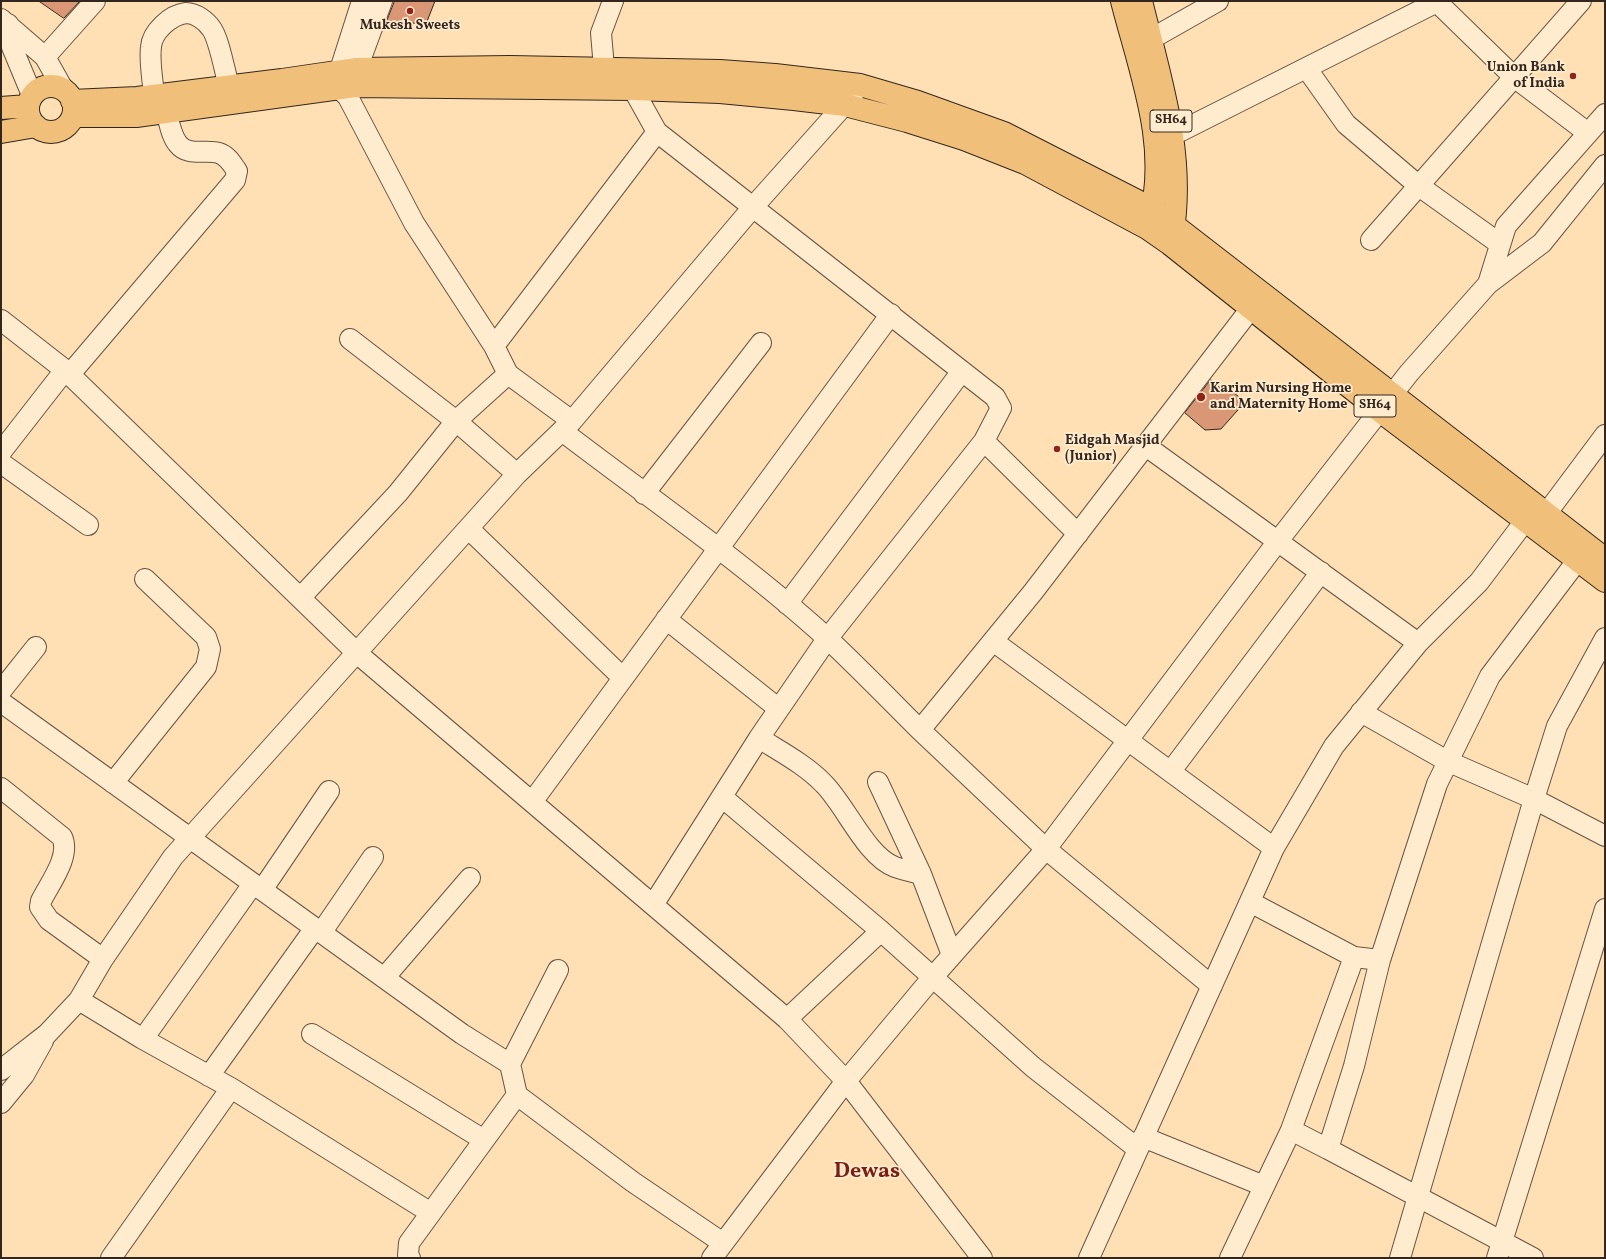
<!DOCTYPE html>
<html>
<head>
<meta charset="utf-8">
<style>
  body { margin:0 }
  #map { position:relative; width:1606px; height:1259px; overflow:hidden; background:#ffe0b4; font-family:Vollkorn,serif }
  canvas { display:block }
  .frame { position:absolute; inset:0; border:2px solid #32261e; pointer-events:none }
</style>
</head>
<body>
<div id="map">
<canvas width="1606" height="1259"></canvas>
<div class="frame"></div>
</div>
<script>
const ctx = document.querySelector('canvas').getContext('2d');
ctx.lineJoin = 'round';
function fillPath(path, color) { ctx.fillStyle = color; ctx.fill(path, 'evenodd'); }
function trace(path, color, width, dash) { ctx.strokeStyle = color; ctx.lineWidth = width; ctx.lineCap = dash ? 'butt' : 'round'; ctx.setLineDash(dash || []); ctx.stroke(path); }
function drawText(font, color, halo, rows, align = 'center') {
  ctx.font = font + ' Vollkorn,serif'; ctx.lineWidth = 3.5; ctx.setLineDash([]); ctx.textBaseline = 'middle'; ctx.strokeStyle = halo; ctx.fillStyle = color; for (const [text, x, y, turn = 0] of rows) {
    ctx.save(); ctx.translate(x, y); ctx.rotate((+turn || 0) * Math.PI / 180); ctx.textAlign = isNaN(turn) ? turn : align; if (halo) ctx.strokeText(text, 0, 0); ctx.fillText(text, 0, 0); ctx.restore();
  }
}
const building = new Path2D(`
  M39 1H80L64 18Z
  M395 1H435L426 24 387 21Z
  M1211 380 1224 391 1227 387 1245 402 1221 429 1205 430 1185 413Z`);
fillPath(building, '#d99776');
trace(building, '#32261e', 1);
const minor = new Path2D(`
  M362 1 339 73V88L348 97 414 223 494 346 508 374 572 421
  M1436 1 1514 77 1588 133
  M1 19 45 57 63 89
  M8 24 12 47 32 95
  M1151 39 1218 1
  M45 57 95 1
  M604 68 601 33 613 1
  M1307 69 1346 124 1419 186 1500 244
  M356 85 357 69 382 1
  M633 89 657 132 995 397 1001 408 984 441 1078 534
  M154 96C153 81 149 62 151 47 152 32 170 15 186 13 196 13 206 21 211 28 219 38 225 73 229 86
  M1173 135 1439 1
  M1371 240 1581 1
  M1488 284 1506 226 1605 114
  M1 320 65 370 358 654 787 1019 846 1081 982 1258
  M350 339 456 421 517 474
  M494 346 657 132
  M70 374 235 180 237 171C232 164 228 156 219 153 206 149 188 157 178 144 171 136 169 121 166 111
  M562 431C651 499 744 563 827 638 859 668 889 699 920 730
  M1146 446 1418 643
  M1 452 65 370
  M1 463 88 525
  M644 494 761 343
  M1546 514 1605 435
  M469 529 623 678
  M300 598 398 493 456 421 508 374
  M787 604 962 371
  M666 619 779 709
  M993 641 1274 848
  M1 691 36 647
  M1 702 462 1034 510 1064 558 970
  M1361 712 1447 761 1534 799 1605 836
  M759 738C781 752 806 765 824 784 846 806 866 856 895 867 903 870 913 872 921 874
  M1171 771 1321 572
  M878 782 921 874 952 955
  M113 783 206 667 210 649 206 637 145 579
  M1 788 62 837C71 856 50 883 41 901L40 907 49 920 103 959
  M722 797 881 931 1033 1067 1138 1149
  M532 802 891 314
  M262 890 329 791
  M1250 902 1354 957
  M653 905 759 738 827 639 984 441
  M321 933 373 857
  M384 978 470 878
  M1212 986 1046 849 920 730 1033 592 1252 307
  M79 1000 143 1039 231 1088 431 1213
  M787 1019 881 931
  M312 1034 484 1140
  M143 1039 253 884
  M1 1070 47 1034 79 1000 103 959 173 857 517 474 572 421 753 207 853 95
  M209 1076 315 928
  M517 1095 633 1182 723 1243
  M1 1103 24 1075 43 1041
  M1291 1130 1354 957 1380 960
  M1143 1137 1264 1186
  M111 1258 231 1088
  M410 1258 408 1255 409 1243 517 1095 510 1064
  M712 1258 846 1081 932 978 1046 849 1278 541 1409 373 1488 284 1542 243 1605 165
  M1089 1258 1274 848 1334 746 1418 643 1479 582 1525 521
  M1230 1258 1291 1130 1328 1149
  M1400 1258 1534 799 1557 726 1605 638
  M1497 1258 1605 909
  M1533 1258 1328 1149 1354 1066 1380 960 1437 784 1490 676 1577 561`);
const major = new Path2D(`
  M1122 1C1140 72 1171 148 1149 222
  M1141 1C1160 79 1186 155 1172 236
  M28 109a23 23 0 1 1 46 0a23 23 0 1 1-46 0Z
  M72 101 137 98 282 80 357 69 510 67 720 71 775 75 860 85 918 102 1004 133 1153 209 1605 559
  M1 108 28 106
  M73 116H136L355 86 633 89 720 92 794 99 845 105 907 121 964 139 1025 163 1147 228 1170 244 1380 411 1605 581
  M1 132 36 126`);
trace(minor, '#655444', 22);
trace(major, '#32261e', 24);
trace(minor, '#ffebce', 20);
trace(major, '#f0c07a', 22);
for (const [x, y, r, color] of [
  [410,11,4,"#8f2418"],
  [1573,76,4,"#8f2418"],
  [1201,397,5,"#8f2418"],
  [1057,449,4,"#8f2418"]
]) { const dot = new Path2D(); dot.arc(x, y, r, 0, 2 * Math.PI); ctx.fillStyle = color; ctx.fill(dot); trace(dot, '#ffebce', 1.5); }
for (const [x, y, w] of [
  [1171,121,42],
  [1375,406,42]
]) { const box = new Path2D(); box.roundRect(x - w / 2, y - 11, w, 22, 3); ctx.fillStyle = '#ffebce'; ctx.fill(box); trace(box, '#32261e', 1); }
drawText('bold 13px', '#32261e', null, [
  ["SH64",1171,121],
  ["SH64",1375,406]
]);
drawText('bold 14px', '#32261e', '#ffebce', [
  ["Mukesh Sweets",410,26,"center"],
  ["Union Bank",1565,68,"right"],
  ["of India",1565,84,"right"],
  ["Karim Nursing Home",1210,389],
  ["and Maternity Home",1210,405],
  ["Eidgah Masjid",1065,441],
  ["(Junior)",1065,457]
], 'left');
drawText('bold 22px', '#7a1f14', '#ffebce', [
  ["Dewas",867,1173]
]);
</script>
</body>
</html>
